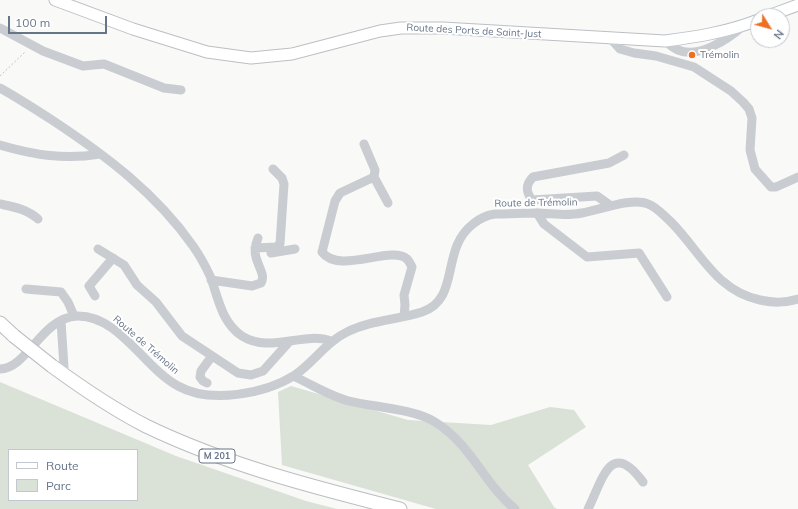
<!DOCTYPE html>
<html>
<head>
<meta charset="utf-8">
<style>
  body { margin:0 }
  #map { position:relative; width:798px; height:509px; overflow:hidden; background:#f9f9f7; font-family:Mulish,sans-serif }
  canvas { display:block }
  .legend { position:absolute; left:8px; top:449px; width:130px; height:52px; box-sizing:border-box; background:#fff; border:1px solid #c2c8d0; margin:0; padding:5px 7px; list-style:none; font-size:12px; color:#677589 }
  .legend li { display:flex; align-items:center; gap:8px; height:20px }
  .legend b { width:20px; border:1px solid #c2c8d0 }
  .north { position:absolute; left:750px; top:8px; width:40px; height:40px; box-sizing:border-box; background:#fff; border:1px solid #c2c8d0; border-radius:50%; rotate:127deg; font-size:11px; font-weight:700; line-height:16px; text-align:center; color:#677589 }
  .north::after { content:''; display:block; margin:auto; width:14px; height:18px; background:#ed6f23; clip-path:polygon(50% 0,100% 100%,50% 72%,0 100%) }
  .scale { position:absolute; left:8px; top:16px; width:99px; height:18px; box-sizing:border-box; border:2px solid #677589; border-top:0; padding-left:5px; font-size:12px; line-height:14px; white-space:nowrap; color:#677589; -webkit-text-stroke:3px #fff; paint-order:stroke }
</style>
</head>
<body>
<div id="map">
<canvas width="798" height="509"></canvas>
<ul class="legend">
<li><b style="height:5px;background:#fff"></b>Route</li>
<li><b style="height:11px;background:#dae1d7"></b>Parc</li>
</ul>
<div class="north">N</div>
<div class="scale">100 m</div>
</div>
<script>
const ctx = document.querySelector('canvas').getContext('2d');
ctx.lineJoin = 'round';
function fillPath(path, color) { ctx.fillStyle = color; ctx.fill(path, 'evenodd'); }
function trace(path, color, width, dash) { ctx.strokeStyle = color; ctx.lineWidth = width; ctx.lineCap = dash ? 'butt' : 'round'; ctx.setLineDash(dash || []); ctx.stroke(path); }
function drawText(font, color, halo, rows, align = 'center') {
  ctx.font = font + ' Mulish,sans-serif'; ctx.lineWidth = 4; ctx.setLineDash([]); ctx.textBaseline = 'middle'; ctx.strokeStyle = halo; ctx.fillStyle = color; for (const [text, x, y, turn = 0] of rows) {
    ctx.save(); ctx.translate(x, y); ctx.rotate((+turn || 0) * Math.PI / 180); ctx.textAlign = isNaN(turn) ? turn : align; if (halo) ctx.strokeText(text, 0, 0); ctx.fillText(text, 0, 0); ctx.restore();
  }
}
fillPath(new Path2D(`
  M0 382 176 456 306 501 337 509H0ZM9 450H137V500H9Z
  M291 386 408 420 491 425 550 407 574 410 586 427 528 465 554 507 557 509H436L282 465 278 392Z`), '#dae1d7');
const major = new Path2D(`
  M55 0 133 29 207 52 251 58 292 54 380 31 401 28H443L665 41C696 37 728 32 758 20
  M768 16 798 5`);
const highway = new Path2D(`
  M0 323 14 336
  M52 366C82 388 113 409 146 426 227 465 313 487 400 509`);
trace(major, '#bcbfc4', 13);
trace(highway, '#bbbec2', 15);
trace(new Path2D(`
  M0 76 26 51`), '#c0c2c5', 1, [2, 2]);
trace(new Path2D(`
  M0 28 43 51 83 66 104 64 164 88 181 90
  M611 39 620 49 634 53 656 56 694 67 731 91 743 102 749 109 752 118 750 150 755 169 771 187H776L798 177
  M665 41C669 44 673 48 678 50 699 59 728 39 743 26
  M0 88C18 98 35 109 52 120 105 155 156 193 193 246 200 256 206 267 211 278 218 298 222 323 242 336 270 354 303 331 331 341
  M364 144 375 170 374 177 340 193 335 201 322 252C339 275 391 245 407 259 409 261 411 265 412 267L404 295 405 305 404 316
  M0 145C34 155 65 160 100 154
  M374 177 388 203
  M0 204C14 207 27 209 38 219
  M611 206 597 196 532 200C526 192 525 185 533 177L609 163 624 155
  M537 213 544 224 587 257 639 253 667 297
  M255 248 276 247 280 244 284 184 282 178 273 169
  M98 249 124 265 137 285 156 302 182 336 238 373 251 375 263 371 289 342
  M271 253 295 249
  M211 280 252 286 261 283C268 271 248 260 258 238
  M26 289 61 292 68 302 74 316
  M95 296 89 286 113 258
  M61 321 64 367 61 373
  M0 369C28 368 41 318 77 316 119 315 144 368 178 386 210 404 265 394 295 375 314 362 326 342 347 332 371 320 397 320 422 312 461 299 440 249 473 224 479 219 487 215 495 214 509 214 524 213 538 213 553 214 567 216 582 213 600 210 632 197 648 204 657 207 664 216 671 222 700 251 716 291 760 300 774 303 784 303 798 299
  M293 376C311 384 330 396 349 401 373 407 414 409 435 422 472 445 484 484 515 509
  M207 383 203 381 200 377 201 371 212 356
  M588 509C602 482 610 437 643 482`), '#c9ccd0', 9);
trace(major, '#fff', 11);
trace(highway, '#fff', 13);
const highwayBridge = new Path2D(`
  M14 336 52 366`);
trace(highwayBridge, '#bbbec2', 15, []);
trace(highwayBridge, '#fff', 13);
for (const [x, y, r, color] of [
  [692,55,4,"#ed6f23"]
]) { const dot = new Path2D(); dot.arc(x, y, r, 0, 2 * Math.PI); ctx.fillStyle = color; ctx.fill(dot); trace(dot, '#fff', 1.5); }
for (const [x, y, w] of [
  [217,456,36]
]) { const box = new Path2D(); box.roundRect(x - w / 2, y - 7, w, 14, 3); ctx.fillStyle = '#fff'; ctx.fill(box); trace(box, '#677589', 1); }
drawText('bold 9px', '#677589', null, [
  ["M 201",217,456]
]);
drawText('10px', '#677589', '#fff', [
  ["Route des Ports de Saint-Just",474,31,3],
  ["Route de Trémolin",536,203,-1],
  ["Route de Trémolin",146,345,41]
]);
drawText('10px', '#677589', '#fff', [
  ["Trémolin",700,55]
], 'left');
</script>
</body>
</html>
